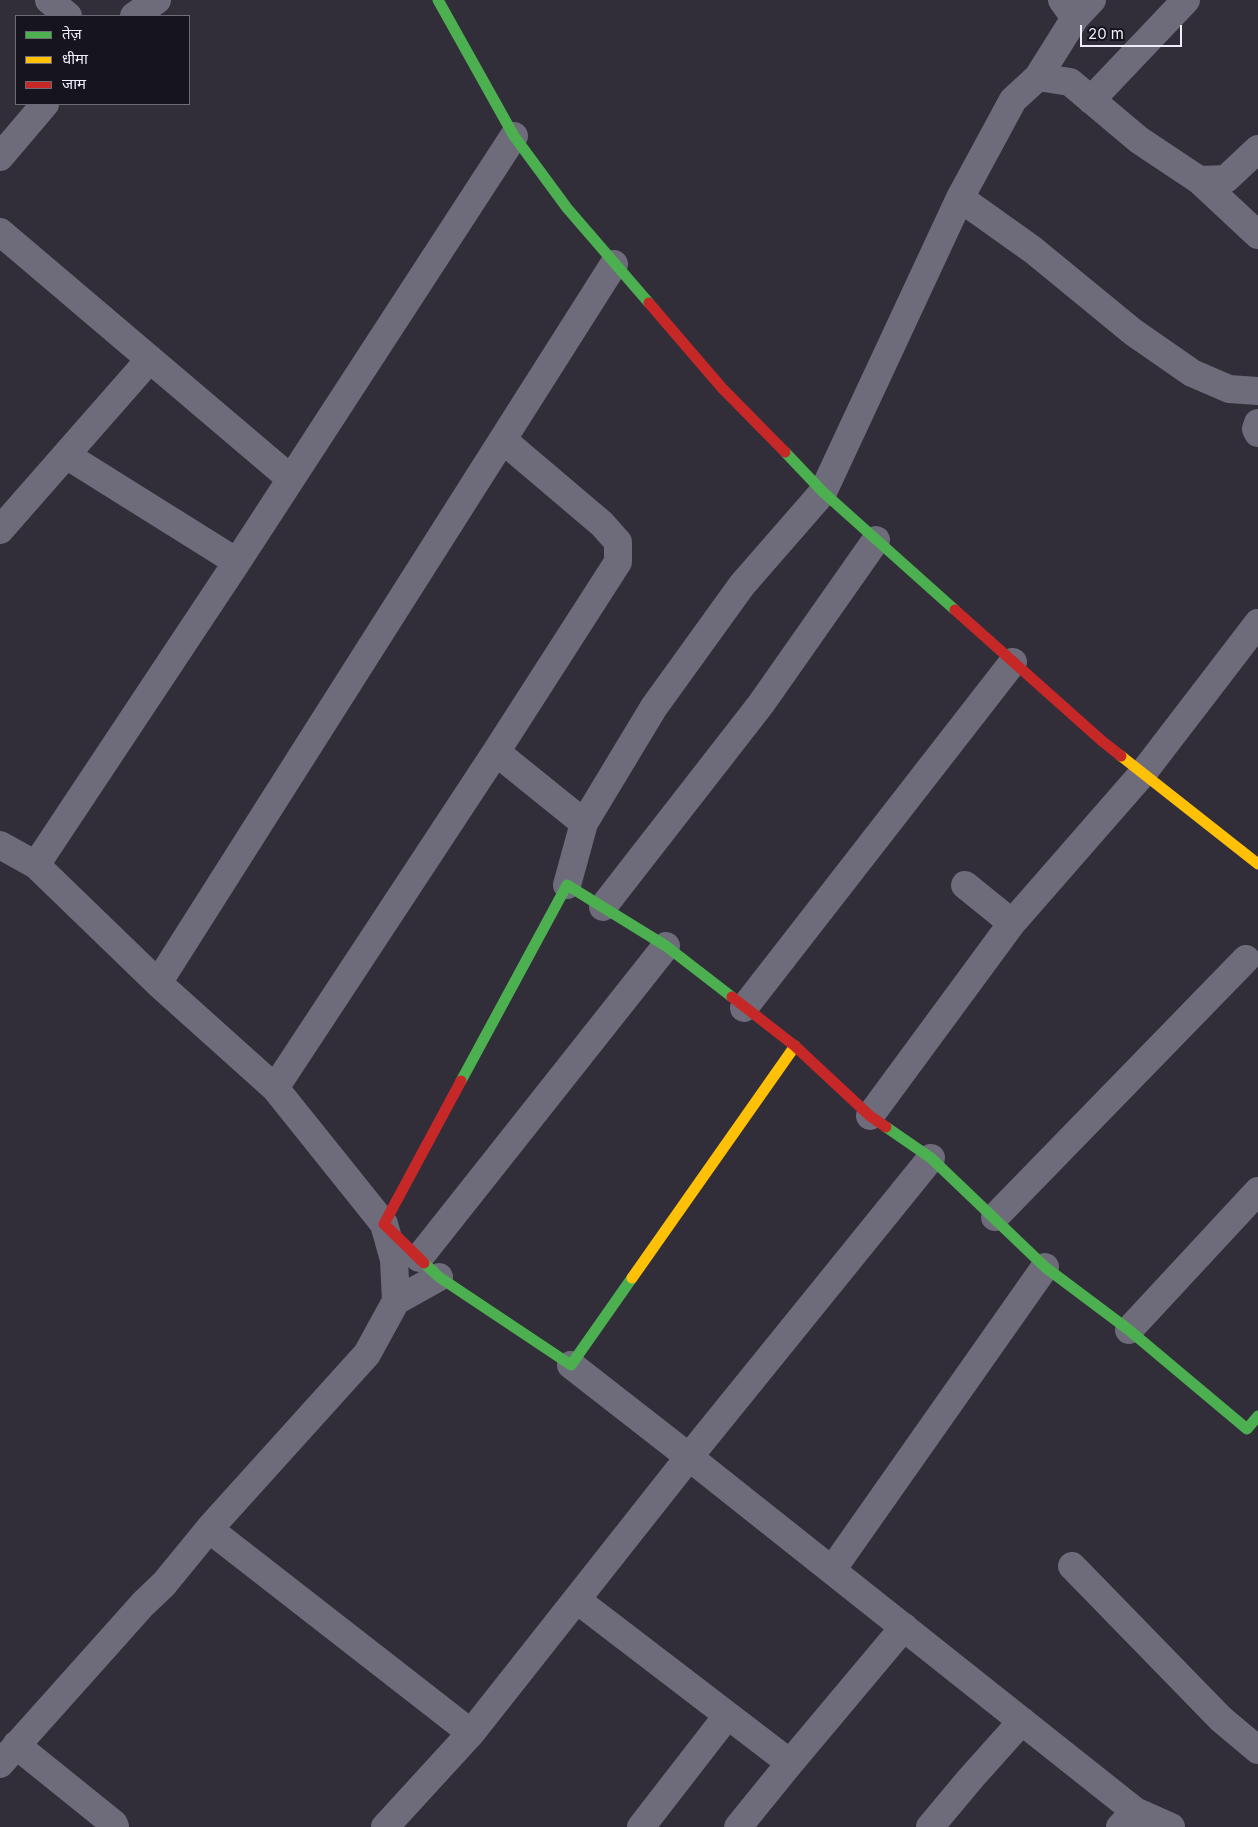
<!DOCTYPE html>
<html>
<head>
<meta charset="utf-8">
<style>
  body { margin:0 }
  #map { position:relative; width:1258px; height:1827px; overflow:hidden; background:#312e3a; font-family:Inter,"Noto Sans Devanagari",sans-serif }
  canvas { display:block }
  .legend { position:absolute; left:15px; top:15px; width:175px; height:90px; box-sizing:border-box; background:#16141d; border:1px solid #6d6b75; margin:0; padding:6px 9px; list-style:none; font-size:15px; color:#efedfa }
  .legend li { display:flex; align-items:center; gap:10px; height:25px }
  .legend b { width:25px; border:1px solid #6d6b75 }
  .scale { position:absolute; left:1080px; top:25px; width:102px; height:22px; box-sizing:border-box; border:2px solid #efedfa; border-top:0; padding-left:6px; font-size:15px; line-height:18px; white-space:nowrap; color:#efedfa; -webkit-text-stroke:4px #16141d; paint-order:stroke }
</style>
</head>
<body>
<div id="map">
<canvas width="1258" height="1827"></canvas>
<ul class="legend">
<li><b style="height:6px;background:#4caf50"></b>तेज़</li>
<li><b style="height:6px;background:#ffc107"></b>धीमा</li>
<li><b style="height:6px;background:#c62828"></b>जाम</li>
</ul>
<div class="scale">20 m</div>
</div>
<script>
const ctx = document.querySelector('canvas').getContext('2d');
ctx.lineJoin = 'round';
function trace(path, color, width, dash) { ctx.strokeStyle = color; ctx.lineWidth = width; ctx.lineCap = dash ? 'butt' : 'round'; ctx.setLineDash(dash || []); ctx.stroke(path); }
trace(new Path2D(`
  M49 0 68 16
  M1062 0 1075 18
  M134 16 157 0
  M1038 77 1075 18 1092 0
  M1091 100 1186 0
  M0 157 45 104
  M1199 180 1258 235
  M960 198 1033 250 1133 332 1192 373 1229 389 1258 391
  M0 232 291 479
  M1258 423 1256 429 1258 433
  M66 455 237 562
  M0 530 150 359
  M496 752 584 823
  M0 845 36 865 158 983 275 1088 384 1224 394 1260 396 1301 367 1354 209 1529 164 1584 143 1604 0 1764
  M36 865 237 562 514 136
  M567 885 584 823 654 707 742 585 823 492 960 198 1013 100 1038 77 1070 82 1139 140 1199 180 1226 179 1258 149
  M965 885 1012 923 1143 773 1258 623
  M603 907 761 704 876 540
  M158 983 614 264
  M744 1008 1013 662
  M275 1088 496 752 618 562V542L602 524 503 440
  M870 1116 1012 923
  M995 1217 1246 959
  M419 1258 666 946
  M396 1301 439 1277
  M1129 1330 1258 1191
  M571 1365 689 1457 931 1158
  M209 1529 471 1733 689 1457 1135 1811
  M1072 1566 1221 1719 1258 1750
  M832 1570 1045 1267
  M577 1600 790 1763 904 1627
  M16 1745 114 1824 115 1827
  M385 1827 471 1733
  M641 1827 727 1716
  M738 1827 790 1763
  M930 1827 971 1778 1022 1721
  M1120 1827 1135 1811 1171 1827`), '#6e6c7a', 28);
trace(new Path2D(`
  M438 0 514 136 567 208 649 303
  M785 452 823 492 955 610
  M461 1081 567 885 666 946 732 997
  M886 1127 931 1158 1045 1267 1129 1330 1247 1429 1258 1416
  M424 1263 439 1277 571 1365 632 1278`), '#4caf50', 11);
trace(new Path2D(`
  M1121 756 1258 864
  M632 1278 795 1046`), '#ffc107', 11);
trace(new Path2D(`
  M649 303 722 388 785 452
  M955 610 1102 741 1121 756
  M732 997 795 1046 870 1116 886 1127
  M424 1263 384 1224 461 1081`), '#c62828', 11);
</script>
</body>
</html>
